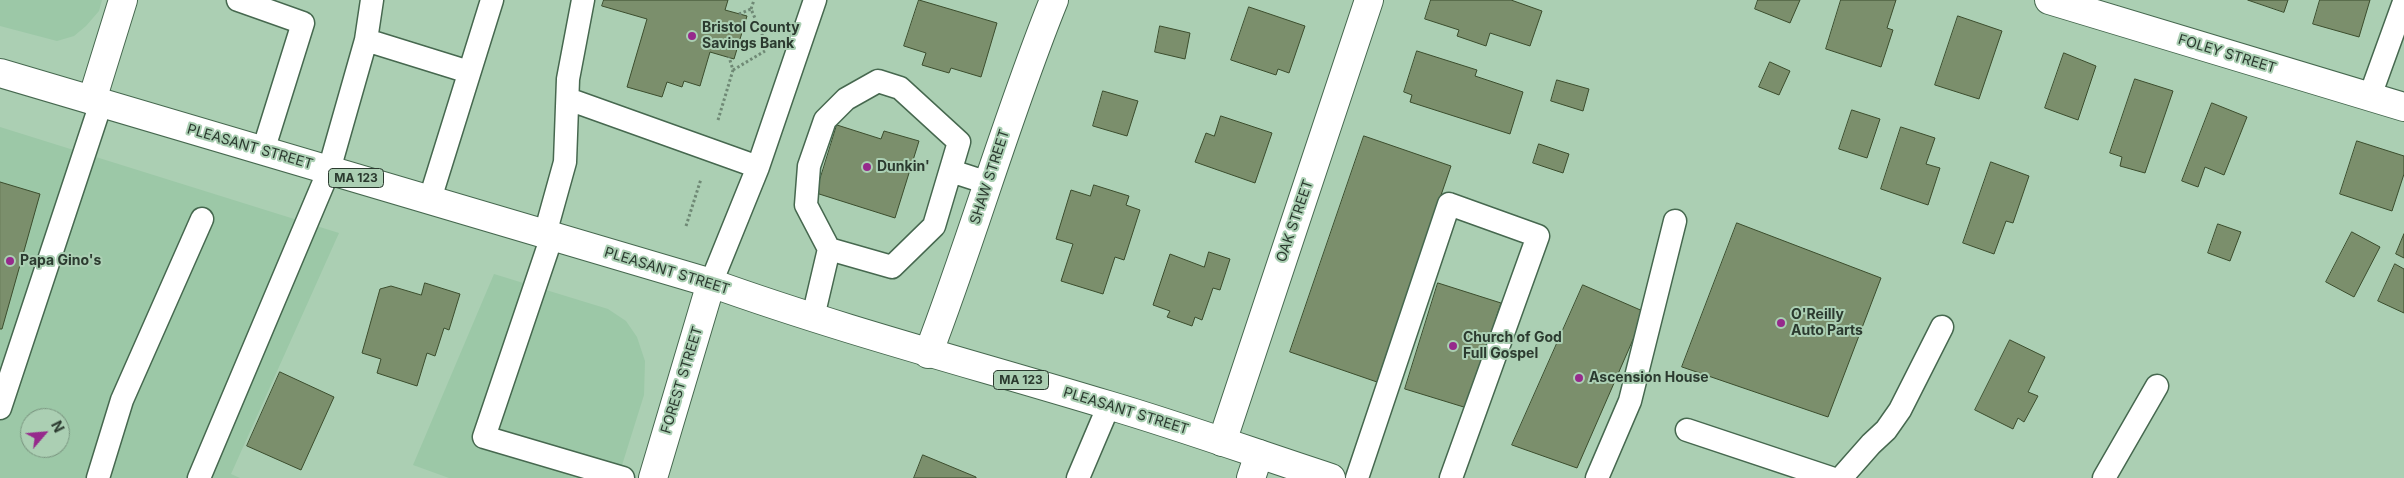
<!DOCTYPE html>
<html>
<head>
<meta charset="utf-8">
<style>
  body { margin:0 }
  #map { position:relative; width:2404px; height:478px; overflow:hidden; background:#abcfb3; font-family:Inter,sans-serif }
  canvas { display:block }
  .north { position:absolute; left:20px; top:408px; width:50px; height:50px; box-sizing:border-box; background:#abcfb3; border:1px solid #78937e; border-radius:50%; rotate:63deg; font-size:14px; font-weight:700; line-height:20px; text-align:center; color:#2b3a2f }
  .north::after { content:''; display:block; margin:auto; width:18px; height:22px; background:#962a8c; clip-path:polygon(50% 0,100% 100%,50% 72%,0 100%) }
</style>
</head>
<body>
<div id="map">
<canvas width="2404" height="478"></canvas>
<div class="north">N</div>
</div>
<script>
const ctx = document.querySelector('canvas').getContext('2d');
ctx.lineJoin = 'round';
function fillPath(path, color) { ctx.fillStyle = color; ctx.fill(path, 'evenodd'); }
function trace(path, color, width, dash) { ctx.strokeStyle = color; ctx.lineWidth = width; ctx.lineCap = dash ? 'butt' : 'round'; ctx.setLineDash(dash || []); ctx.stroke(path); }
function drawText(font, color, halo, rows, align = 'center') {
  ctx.font = font + ' Inter,sans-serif'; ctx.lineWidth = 4; ctx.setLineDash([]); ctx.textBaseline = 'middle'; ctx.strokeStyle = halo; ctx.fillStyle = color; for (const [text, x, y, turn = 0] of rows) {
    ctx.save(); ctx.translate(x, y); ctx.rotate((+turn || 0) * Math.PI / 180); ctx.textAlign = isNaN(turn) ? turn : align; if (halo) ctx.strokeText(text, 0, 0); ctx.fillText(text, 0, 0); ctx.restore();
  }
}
fillPath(new Path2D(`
  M0 0H102L99 11 86 26 74 36 57 41 0 26Z
  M0 127 339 233 231 474 240 478H0ZM30 418H60V448H30Z
  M494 274 608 309 626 321 637 337 645 361 644 395 618 478H449L413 465Z`), '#9cc8a7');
const building = new Path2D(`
  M604 0H728L725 10 747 16 734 59 710 52 700 86 684 81 682 87 667 82 662 97 627 87 647 19 602 6Z
  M919 0 997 23 981 77 951 68 949 73 922 65 926 53 904 46Z
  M1431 0H1511L1542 11 1530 46 1490 33 1486 46 1457 36 1459 30 1425 19Z
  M1758 0H1800L1790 23 1755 9Z
  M1841 0H1896L1887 28 1893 30 1881 67 1826 49Z
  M2248 0H2288L2284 12Z
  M2320 0H2370L2359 37 2313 24Z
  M1249 7 1305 26 1289 73 1278 69 1276 75 1231 60Z
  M1958 16 2002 31 1979 99 1935 85Z
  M1160 26 1190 33 1185 59 1155 52Z
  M1417 51 1477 70 1475 76 1523 92 1510 134 1410 102 1412 95 1404 92Z
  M2064 53 2096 66 2078 120 2045 108Z
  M1770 62 1790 71 1779 95 1759 87Z
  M2135 79 2173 91 2145 173 2120 166 2122 157 2110 153Z
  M1557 80 1589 89 1583 111 1551 101Z
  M1103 91 1138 101 1127 136 1093 126Z
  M2212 103 2247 117 2224 175 2205 167 2198 187 2182 181Z
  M1852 110 1880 119 1867 158 1839 149Z
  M1221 116 1272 133 1255 183 1195 162 1206 133 1214 136Z
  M837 125 881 139 884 131 919 141 895 218 816 193Z
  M1901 127 1935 138 1926 164 1940 168 1928 205 1881 189Z
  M1364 136 1451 166 1377 382 1290 352Z
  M2357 141 2404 156V174L2392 211 2340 194Z
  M1539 144 1569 154 1563 173 1533 163Z
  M1991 162 2029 176 2013 223 2006 221 1994 254 1963 243Z
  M0 182 40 194 2 329H0Z
  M1094 185 1129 196 1126 205 1140 210 1124 260 1115 257 1103 294 1061 281 1073 244 1056 239 1071 190 1090 196Z
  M1737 223 1881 278 1828 417 1682 367Z
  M2218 224 2241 232 2230 261 2208 253Z
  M2352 232 2380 247 2354 297 2326 282Z
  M2404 234V258L2396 254Z
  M1209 252 1230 259 1220 290 1213 288 1202 320 1195 317 1192 326 1167 317 1170 311 1153 305 1170 254 1204 267Z
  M2395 264 2404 269V313L2378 301Z
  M425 283 460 294 449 330 444 328 435 356 427 353 417 386 377 373 381 359 362 353 380 289 391 286 421 295Z
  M1438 283 1501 303 1467 408 1405 389Z
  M1583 285 1645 312 1577 468 1512 445Z
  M2010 340 2045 357 2028 392 2038 396 2024 422 2018 418 2013 429 1975 410Z
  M280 372 334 397 301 470 247 446Z
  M923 455 976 477V478H914Z`);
fillPath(building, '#7b8f6c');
trace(building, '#3b4d2d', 1);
const lane = new Path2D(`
  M238 0 303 23 263 151
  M366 40 469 72
  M2370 96 2404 2
  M568 99 758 167
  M951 171 988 183
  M430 199 492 0
  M545 234 565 162 568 79 583 0
  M552 236 484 437 623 478
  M711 283 758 167 815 0
  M813 317 829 249 806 205 809 166 825 120 846 99 878 81 900 88 959 142 934 226 892 267 829 249
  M0 408 101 103
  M1687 430 1831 478
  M98 478 122 400 202 219
  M199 478 329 170 366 40 372 0
  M1078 478 1109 405
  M1357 478 1449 204 1538 236 1451 478
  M1597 478 1630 401 1675 221
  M1841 478 1871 444 1886 430 1900 410 1942 327
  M2104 478 2157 386`);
const street = new Path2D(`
  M2049 0 2404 107
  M92 100 123 0
  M928 354C973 237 1007 116 1054 0
  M1222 442 1369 0
  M1251 478 1259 454`);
const secondary = new Path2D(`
  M653 478 711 283`);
const highway = new Path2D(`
  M0 73 711 283C842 330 976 365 1108 405 1183 427 1257 454 1331 478`);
trace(lane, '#46684f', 25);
trace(street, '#46684f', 30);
trace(secondary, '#46684f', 30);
trace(highway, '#46684f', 30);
trace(new Path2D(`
  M751 9 754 0
  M739 14 751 9 767 46
  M733 70 765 51
  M718 120 733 70 729 57
  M686 226 701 179`), '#6f8975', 3, [2.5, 2.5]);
trace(lane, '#fff', 22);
trace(street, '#fff', 28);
trace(secondary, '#fff', 28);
trace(highway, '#fff', 28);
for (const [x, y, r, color] of [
  [692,36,5,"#962a8c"],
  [867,167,5,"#962a8c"],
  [10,261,5,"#962a8c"],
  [1781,323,5,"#962a8c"],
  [1453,346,5,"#962a8c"],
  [1579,378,5,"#962a8c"]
]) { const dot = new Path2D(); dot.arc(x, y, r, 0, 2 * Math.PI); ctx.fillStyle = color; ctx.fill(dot); trace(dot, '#abcfb3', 2); }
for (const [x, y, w] of [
  [356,178,55],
  [1021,380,55]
]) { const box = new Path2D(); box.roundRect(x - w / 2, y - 9.5, w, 19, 4); ctx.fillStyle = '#abcfb3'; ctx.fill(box); trace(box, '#2b3a2f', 1); }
drawText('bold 12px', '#2b3a2f', null, [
  ["MA 123",356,178],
  ["MA 123",1021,380]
]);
drawText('bold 14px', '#2b3a2f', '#abcfb3', [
  ["Bristol County",702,28],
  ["Savings Bank",702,44],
  ["Dunkin'",877,167],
  ["Papa Gino's",20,261],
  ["O'Reilly",1791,315],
  ["Auto Parts",1791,331],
  ["Church of God",1463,338],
  ["Full Gospel",1463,354],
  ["Ascension House",1589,378]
], 'left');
drawText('14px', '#2b3a2f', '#abcfb3', [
  ["FOLEY STREET",2227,54,17],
  ["PLEASANT STREET",250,147,16],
  ["SHAW STREET",990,177,-72],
  ["OAK STREET",1295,221,-71],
  ["PLEASANT STREET",667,271,17],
  ["FOREST STREET",682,380,-73],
  ["PLEASANT STREET",1126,411,17]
]);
</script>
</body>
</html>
